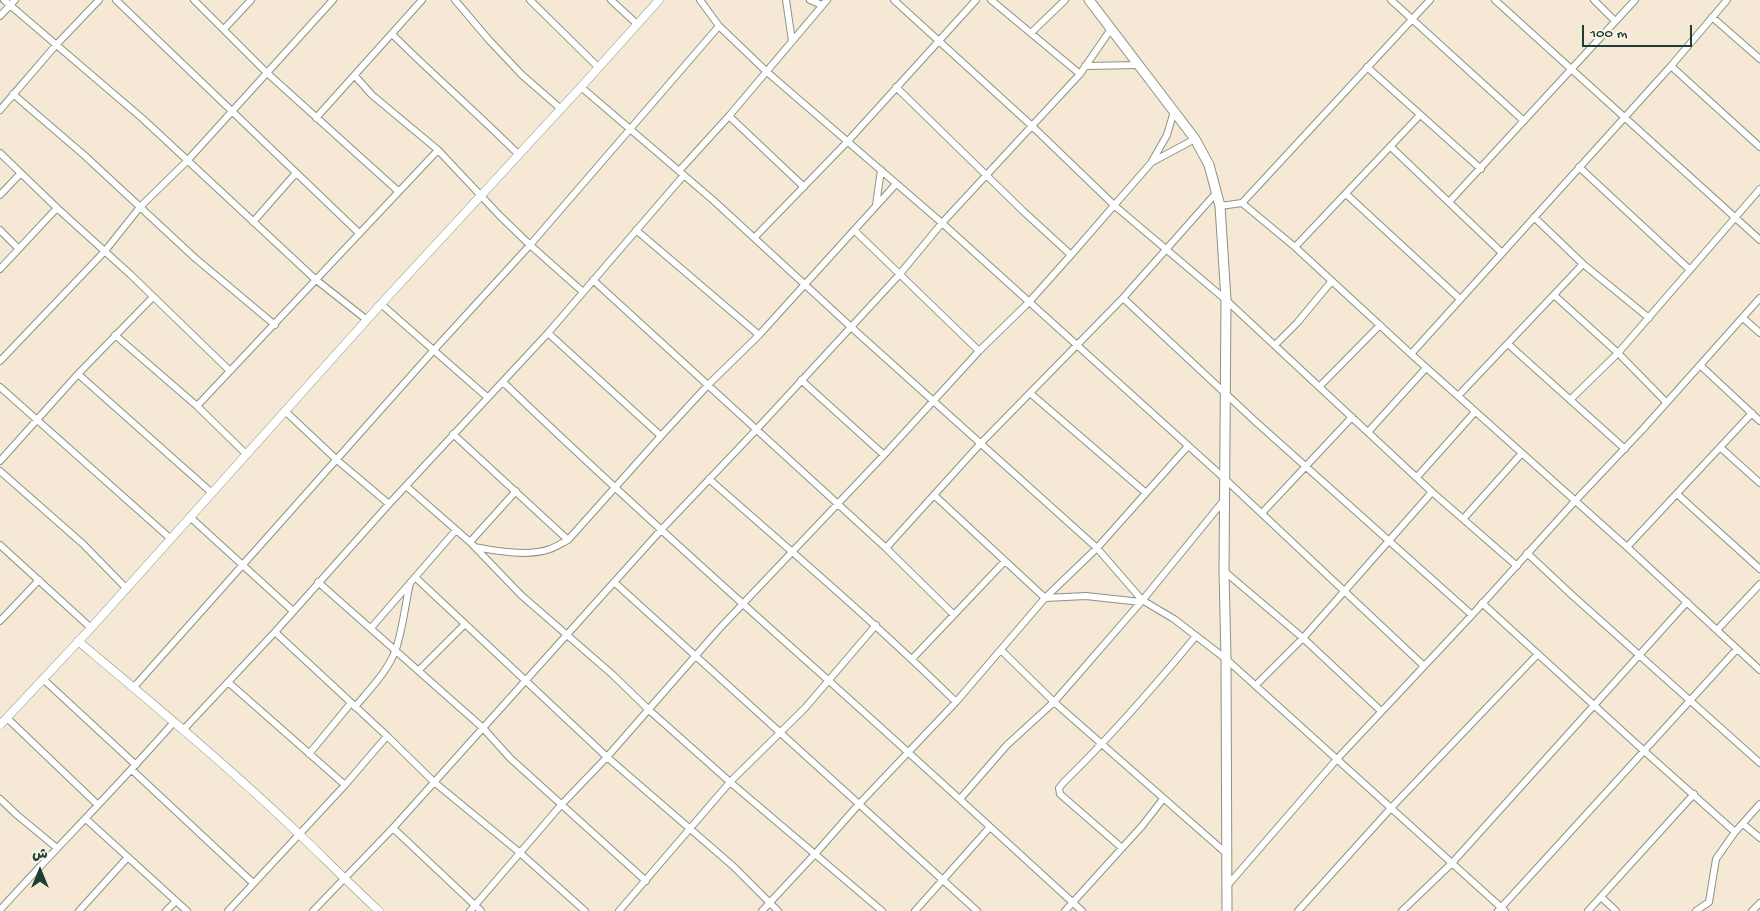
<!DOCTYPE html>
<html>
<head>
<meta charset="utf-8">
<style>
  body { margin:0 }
  #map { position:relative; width:1760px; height:911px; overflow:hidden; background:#f5e9d5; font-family:"Gochi Hand","Playpen Sans Arabic",sans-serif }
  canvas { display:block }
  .north { position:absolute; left:15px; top:846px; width:50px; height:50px; -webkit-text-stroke:4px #f7f3e8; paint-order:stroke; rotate:0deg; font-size:14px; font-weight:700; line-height:20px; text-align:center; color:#1f3d34 }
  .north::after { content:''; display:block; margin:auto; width:18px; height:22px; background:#1f3d34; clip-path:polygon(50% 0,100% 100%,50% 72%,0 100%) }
  .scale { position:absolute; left:1582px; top:25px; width:110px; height:22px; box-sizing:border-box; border:2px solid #1f3d34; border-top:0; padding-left:6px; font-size:15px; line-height:18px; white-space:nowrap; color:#1f3d34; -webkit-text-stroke:4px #f7f3e8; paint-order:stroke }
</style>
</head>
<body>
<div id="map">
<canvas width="1760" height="911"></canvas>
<div class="north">ش</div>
<div class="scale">100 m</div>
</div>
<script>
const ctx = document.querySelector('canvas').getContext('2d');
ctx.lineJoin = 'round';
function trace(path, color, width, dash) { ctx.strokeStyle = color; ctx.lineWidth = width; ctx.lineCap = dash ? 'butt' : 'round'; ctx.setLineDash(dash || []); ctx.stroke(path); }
const minor = new Path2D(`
  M4 0 143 119 315 279 367 320
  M116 0 359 233
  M194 0 266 72 398 191
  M455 0 489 40 522 75 561 109
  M530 0 598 67
  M611 0 637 24
  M700 0 719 26 767 72 942 223 1225 479 1424 666
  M786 0 792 41
  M810 0 822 5
  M894 0 1032 126 1115 206 1226 300 1432 492 1517 566
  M991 0 1080 74
  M1391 0 1524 121
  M1495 0 1760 240
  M1594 0 1615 21
  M0 16 15 0
  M1712 17 1760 59
  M224 29 251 0
  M1031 33 1065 0
  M392 34C433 75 477 113 518 154
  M1085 66 1139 65
  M1671 66 1760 147
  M1367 67 1481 169
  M355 76 372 95 438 150 500 216 530 245 583 292
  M581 87 714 201 851 327 1097 548 1142 600 1174 619 1226 659 1505 911
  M896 87 1023 211 1071 255
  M13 94 84 155 195 258 275 325
  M0 110 56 45 99 0
  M729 116 804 187
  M316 118 422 0
  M1391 147 1501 252
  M0 153 57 208 131 275 230 371
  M1152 162 1195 139
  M1579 167 1690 270
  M679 171 729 116 827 0
  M1346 194 1460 299
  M0 195 20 174
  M1449 202 1635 0
  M1242 203 1430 0
  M876 205 881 170
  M1220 206 1242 203 1295 247 1411 354 1627 547 1760 670
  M1534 217 1583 264 1649 318
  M253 222 296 173
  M0 230 19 249
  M636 230 759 335
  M854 230 979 351
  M755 237 848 141 976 0
  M1295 247 1420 115
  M0 269 57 208
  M593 280 886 548 953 614
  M1555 296 1618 353 1666 402
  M1123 298 1256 422 1472 615
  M381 304 487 397
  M1743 318 1760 333
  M548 333 661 436
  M115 335 197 406 246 454
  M1508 344 1625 449
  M1275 345 1297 323 1331 282
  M1411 354 1671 66 1727 0
  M0 361 105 251 140 207 187 161 333 0
  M1700 365 1760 421
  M78 374 212 493
  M801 380 884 455
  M503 382C609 484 719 583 828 680 914 757 998 834 1082 911
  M1320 386 1380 325
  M0 387 171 539
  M1030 393 1146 493
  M1458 396 1583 264
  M1570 400 1618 353 1760 189
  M197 406 438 150
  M285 411 337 460 389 504
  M1368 432 1426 368
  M453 434 568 540
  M1721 448 1760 483
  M0 461 78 374 153 297
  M0 471 83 544 126 588
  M1417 477 1475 412
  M709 479C792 552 877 624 956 702
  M406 486 470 542 521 595 613 675 649 710 730 782 882 911
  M1677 494 1760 569
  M934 495 1045 598 1086 596 1141 602
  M1262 513 1352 417
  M190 517 293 611
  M1464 518 1522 453
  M470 542 516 491
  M0 545 91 628
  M475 547C497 551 528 557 550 549 556 547 562 543 568 540L661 436 707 386 759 335 896 184
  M1627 547 1752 413
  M886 548 981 443 1123 298 1217 192
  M1527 553 1573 596 1760 763
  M1224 571 1303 638 1381 711
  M415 577 607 757 733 866 778 911
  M318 582 483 728 510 758 646 881
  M614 582 977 911
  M1482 603 1643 750 1735 832
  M0 621 39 580
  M371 628 456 530
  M1717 630 1760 584
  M275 632 387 736 434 782 519 852 585 911
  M1001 650 1054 702 1227 854
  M912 659 1005 561
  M419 670 465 624
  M43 679 136 765
  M228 682 345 785
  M1256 685 1303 638 1432 492
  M134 687 433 351 530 245 719 26
  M355 707C370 689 388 671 396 649 403 628 405 605 410 583
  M7 718 98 805
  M184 729 275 632 389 504 548 333 684 175
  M309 754 351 703
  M132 770 253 883
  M0 799 17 815 57 848
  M960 799 1007 745 1054 702 1068 686 1141 602 1225 499
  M86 819 187 911
  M1743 824 1760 838
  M393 828 481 911
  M1122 848 1060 794 1059 788 1064 782C1111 736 1154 687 1196 636
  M1227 886 1337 759 1472 615 1575 501 1643 429 1760 298
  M1601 897 1616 911
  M0 910C57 847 118 786 174 722
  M79 911 128 857
  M166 911 176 901
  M228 911 345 785 387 736
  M313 911 393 828 661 530 756 430 899 275 942 223 1080 74 1111 29
  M470 911 561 805 607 757 719 629 884 455 979 351 1029 302 1071 255 1151 163 1167 135 1174 111
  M619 911 730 782 805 708 876 625
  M762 911 815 854 859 804 956 702 1045 598 1097 548 1188 446
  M915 911 990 827
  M1065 911 1142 826 1163 799
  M1298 911 1391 808 1538 654
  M1402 911 1452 863 1687 602
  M1498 911 1737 649
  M1588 911 1694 794
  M1696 911 1709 902 1716 859 1735 832 1760 804
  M1752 911 1760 903`);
const tertiary = new Path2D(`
  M78 641C153 704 229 767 299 834 326 860 352 886 379 911
  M0 725 91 628 381 304 581 87 659 0`);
const secondary = new Path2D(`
  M1089 0 1195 139 1209 165 1220 206 1226 300 1224 571 1226 659 1227 911`);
trace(minor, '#8a9384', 8);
trace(tertiary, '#8a9384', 9);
trace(secondary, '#8a9384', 11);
trace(minor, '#fff', 6);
trace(tertiary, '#fff', 8);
trace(secondary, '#fff', 9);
</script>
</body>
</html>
